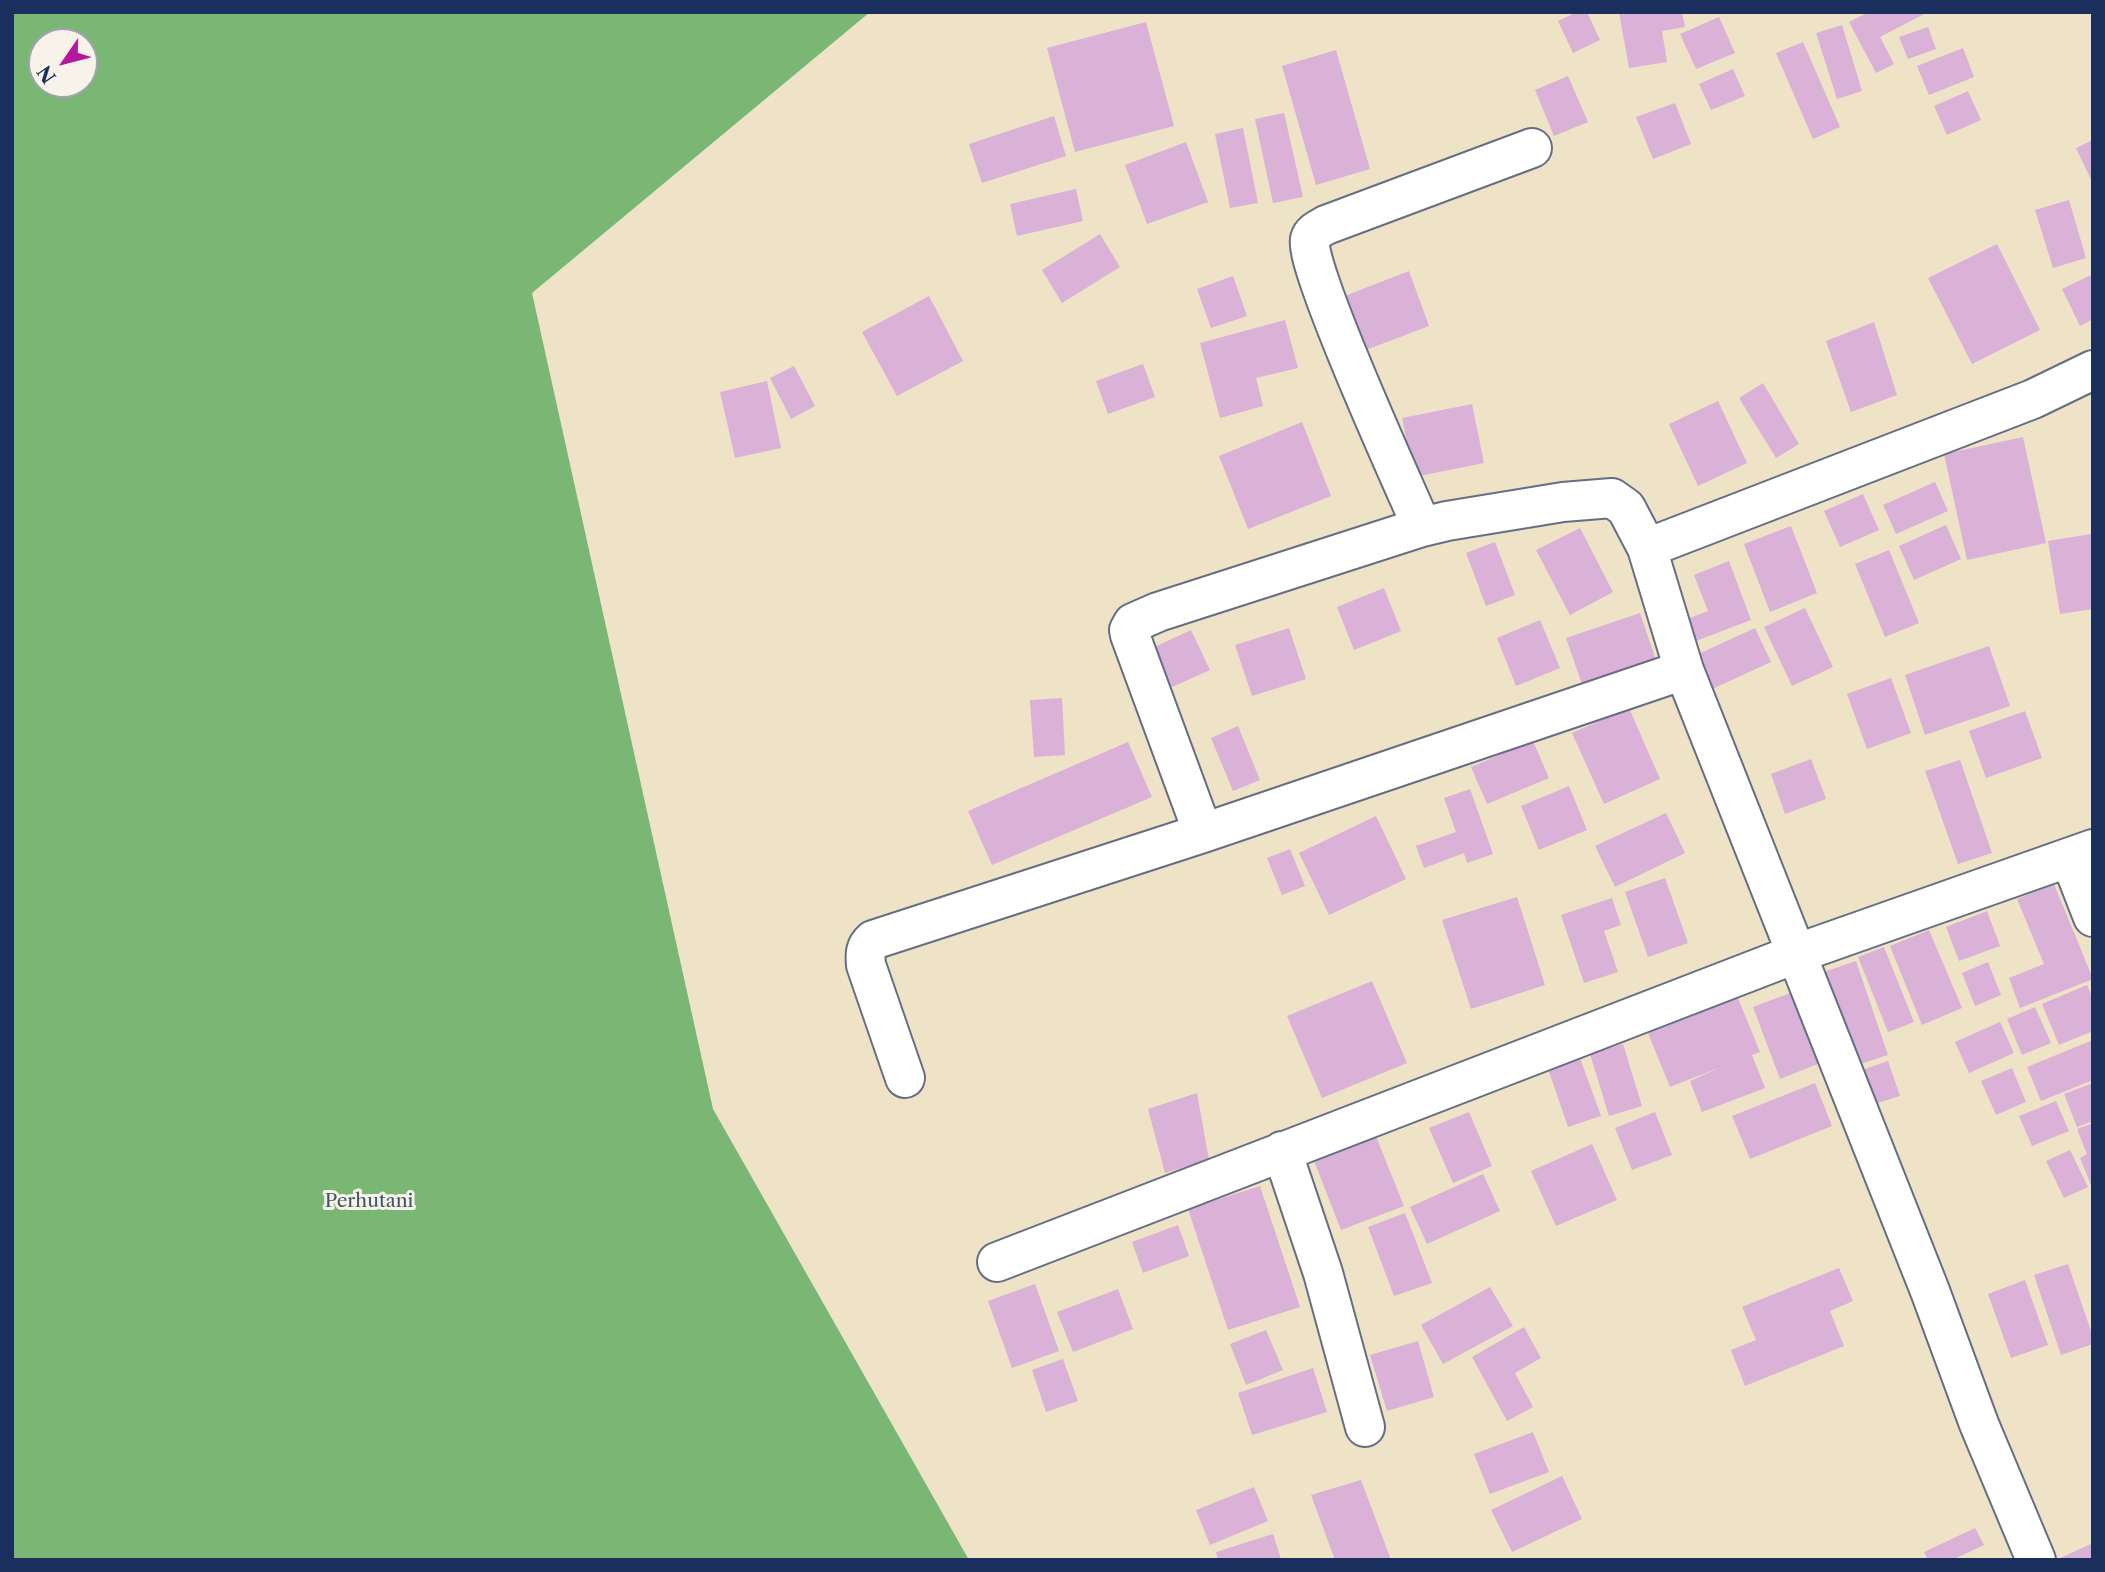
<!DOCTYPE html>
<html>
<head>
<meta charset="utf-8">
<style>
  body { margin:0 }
  #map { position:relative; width:2105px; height:1572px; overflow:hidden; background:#eee3c6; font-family:"Libre Caslon Text",serif }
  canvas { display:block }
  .frame { position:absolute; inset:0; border:14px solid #1b2f5e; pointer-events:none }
  .north { position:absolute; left:28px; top:28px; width:70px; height:70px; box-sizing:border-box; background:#f7f3e8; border:2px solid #9fa5b1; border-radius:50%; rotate:235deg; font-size:19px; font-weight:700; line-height:28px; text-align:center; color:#1b2f5e }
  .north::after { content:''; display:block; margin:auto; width:24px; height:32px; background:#b5179e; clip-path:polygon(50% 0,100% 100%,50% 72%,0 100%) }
</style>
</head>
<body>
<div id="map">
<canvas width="2105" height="1572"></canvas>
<div class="frame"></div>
<div class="north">N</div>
</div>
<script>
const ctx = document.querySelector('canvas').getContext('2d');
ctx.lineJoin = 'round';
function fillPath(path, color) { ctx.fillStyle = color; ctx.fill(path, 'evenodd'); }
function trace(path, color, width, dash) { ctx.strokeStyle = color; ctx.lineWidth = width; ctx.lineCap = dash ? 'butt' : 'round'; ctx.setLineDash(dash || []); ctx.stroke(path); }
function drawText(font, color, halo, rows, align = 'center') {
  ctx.font = font + ' "Libre Caslon Text",serif'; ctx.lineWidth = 6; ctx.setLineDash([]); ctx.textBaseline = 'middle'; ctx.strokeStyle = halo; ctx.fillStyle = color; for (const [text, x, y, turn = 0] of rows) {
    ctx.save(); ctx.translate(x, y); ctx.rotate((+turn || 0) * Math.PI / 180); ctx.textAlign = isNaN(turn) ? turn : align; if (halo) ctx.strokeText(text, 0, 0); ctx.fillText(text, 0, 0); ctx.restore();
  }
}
fillPath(new Path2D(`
  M12 12H870L532 293 713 1109 969 1560H12ZM42 42H84V84H42Z`), '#7ab674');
fillPath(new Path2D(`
  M1577 12H1587L1600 40 1573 53 1558 21Z
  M1619 12H1682L1685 27 1662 31 1667 62 1629 68Z
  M1869 12H1928L1880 37 1894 64 1876 73 1849 22Z
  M1719 17 1735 53 1696 69 1680 34Z
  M1146 22 1174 126 1075 152 1047 48Z
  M1842 25 1862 91 1837 99 1816 33Z
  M1928 27 1936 49 1908 59 1899 37Z
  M1803 42 1840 127 1813 139 1776 53Z
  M1963 48 1974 77 1929 95 1917 66Z
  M1336 50 1370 169 1316 185 1282 66Z
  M1733 69 1745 96 1711 110 1699 84Z
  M1568 76 1588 122 1554 136 1535 90Z
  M1968 91 1981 120 1947 135 1934 106Z
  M1675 103 1691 144 1653 159 1636 117Z
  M1284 113 1303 197 1273 203 1255 119Z
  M1054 116 1066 156 982 183 969 144Z
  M1243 128 1258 203 1230 208 1215 134Z
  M2093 140V184L2076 148Z
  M1186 142 1208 202 1147 224 1125 165Z
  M1076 189 1083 221 1017 236 1010 204Z
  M2069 200 2086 258 2053 268 2035 210Z
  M1100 234 1120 267 1062 303 1042 270Z
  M1997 244 2040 330 1972 364 1928 278Z
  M1409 271 1429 326 1358 353 1337 299Z
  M2093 274V319L2080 326 2062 289Z
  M1233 276 1247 316 1211 328 1197 289Z
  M929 296 963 361 897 396 862 332Z
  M1285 320 1298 368 1256 378 1263 406 1220 418 1200 343Z
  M1874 322 1897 395 1851 412 1826 341Z
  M1143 364 1155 397 1108 414 1096 381Z
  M794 366 815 406 791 419 770 378Z
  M767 381 781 448 735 458 720 392Z
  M1763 383 1799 444 1776 458 1739 398Z
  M1718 401 1747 463 1698 486 1669 424Z
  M1472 404 1484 463 1414 477 1402 418Z
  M1302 422 1331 496 1248 529 1219 456Z
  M2023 437 2046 543 1967 560 1944 454Z
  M1935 482 1948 511 1896 534 1883 505Z
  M1863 494 1879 530 1840 547 1824 511Z
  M1946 525 1961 559 1914 580 1899 546Z
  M1791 526 1817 593 1770 612 1744 544Z
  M1580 528 1613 592 1570 615 1536 550Z
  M2091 534 2093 609 2060 614 2048 541Z
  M1495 542 1515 595 1486 606 1466 553Z
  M1889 550 1919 623 1885 637 1855 564Z
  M1729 561 1751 620 1688 644 1679 622 1708 611 1694 575Z
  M1384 588 1401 631 1354 650 1337 607Z
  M1805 608 1833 667 1792 686 1764 627Z
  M1640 613 1659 669 1585 693 1566 638Z
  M1540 620 1560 668 1516 686 1497 638Z
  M1289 628 1306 679 1252 696 1235 645Z
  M1755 628 1771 662 1710 690 1694 656Z
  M1191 630 1210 670 1163 691 1144 652Z
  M1989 646 2010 706 1925 735 1905 675Z
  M1891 678 1911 733 1867 749 1847 694Z
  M1062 698 1065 755 1034 757 1030 700Z
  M1629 708 1660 779 1604 804 1572 733Z
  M2025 711 2042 758 1986 778 1969 731Z
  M1238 726 1260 780 1233 791 1211 738Z
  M1533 741 1549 778 1487 804 1471 767Z
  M1128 742 1152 797 992 865 968 811Z
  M1811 759 1826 799 1785 814 1771 774Z
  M1960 760 1992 853 1958 864 1925 771Z
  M1569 786 1587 830 1539 850 1521 806Z
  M1470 789 1493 854 1467 863 1464 853 1424 868 1416 846 1456 832 1444 798Z
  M1666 813 1685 853 1615 887 1595 846Z
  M1376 816 1406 879 1329 915 1299 853Z
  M1290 849 1305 886 1282 895 1267 858Z
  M1665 878 1688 943 1648 957 1625 892Z
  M2054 884 2093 979 2020 1008 2009 978 2044 964 2017 899Z
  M1517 897 1545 985 1471 1009 1442 920Z
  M1612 898 1621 925 1604 931 1618 972 1584 983 1561 915Z
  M1987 911 2000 946 1959 961 1946 927Z
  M1929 930 1962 1008 1922 1025 1890 946Z
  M1884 947 1914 1022 1888 1032 1858 957Z
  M1856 961 1888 1055 1857 1065 1824 972Z
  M1988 962 2001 995 1975 1006 1962 973Z
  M1372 981 1407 1063 1322 1098 1287 1016Z
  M2087 985 2093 999V1031L2059 1045 2042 1004Z
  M1798 990 1825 1061 1780 1079 1753 1007Z
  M1738 998 1760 1052 1752 1055 1765 1088 1702 1112 1690 1081 1721 1067 1670 1087 1648 1033Z
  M2035 1007 2051 1043 2022 1055 2007 1019Z
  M2000 1022 2014 1053 1969 1073 1955 1042Z
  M2093 1040V1080L2041 1101 2027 1067Z
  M1623 1044 1642 1106 1609 1116 1590 1054Z
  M1580 1058 1601 1116 1568 1127 1548 1069Z
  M1888 1061 1900 1096 1871 1105 1859 1071Z
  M2012 1068 2026 1102 1996 1115 1981 1081Z
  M1815 1083 1832 1126 1750 1159 1732 1116Z
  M2093 1083V1121L2077 1127 2064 1094Z
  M1197 1093 1209 1160 1165 1173 1148 1109Z
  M2056 1101 2069 1131 2032 1146 2019 1116Z
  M1469 1112 1492 1166 1453 1183 1429 1128Z
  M1655 1112 1672 1155 1632 1170 1615 1128Z
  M2093 1123V1190L2080 1158 2087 1154 2077 1129Z
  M1375 1134 1404 1206 1341 1230 1313 1158Z
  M1592 1144 1617 1200 1556 1226 1531 1171Z
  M2070 1150 2088 1187 2064 1198 2046 1161Z
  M1483 1174 1500 1211 1427 1244 1410 1207Z
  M1260 1186 1300 1307 1228 1330 1188 1209Z
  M1405 1213 1432 1283 1394 1296 1368 1227Z
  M1178 1225 1189 1256 1143 1273 1132 1242Z
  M2068 1264 2093 1337V1344L2061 1355 2034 1275Z
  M1839 1268 1853 1301 1830 1311 1844 1346 1745 1386 1731 1350 1756 1340 1742 1307Z
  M2025 1280 2048 1345 2011 1358 1988 1294Z
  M1035 1284 1059 1351 1012 1368 988 1301Z
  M1490 1287 1513 1326 1443 1364 1421 1325Z
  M1118 1289 1133 1329 1073 1352 1057 1312Z
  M1524 1327 1541 1358 1515 1373 1533 1407 1507 1421 1472 1357Z
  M1266 1330 1283 1370 1246 1385 1230 1344Z
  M1418 1341 1434 1397 1387 1411 1370 1355Z
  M1063 1359 1078 1401 1046 1412 1032 1370Z
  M1313 1368 1327 1412 1252 1435 1238 1393Z
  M1533 1432 1549 1472 1490 1494 1474 1454Z
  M1562 1476 1582 1519 1512 1552 1491 1510Z
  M1361 1480 1391 1560H1335L1311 1495Z
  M1254 1487 1268 1521 1210 1545 1196 1510Z
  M1975 1528 1984 1545 1952 1560H1928L1924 1552Z
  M1273 1534 1281 1559 1218 1560 1216 1552Z
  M2093 1543V1560H2056Z`), '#dab1d7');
const minor = new Path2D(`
  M1532 148 1326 225C1319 229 1312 232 1310 239 1303 264 1405 488 1422 527L1447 521 1563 502 1612 498 1626 508 1647 548 2033 399 2093 370
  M1684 670 1930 1291 1979 1424 2036 1560
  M1203 833 1130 635 1129 630 1133 623 1158 612 1422 527
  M2070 858 2093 917
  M905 1078 866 965C865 954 865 947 873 940L1203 833 1684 670 1647 548
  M1282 1151 1323 1273 1365 1427
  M997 1262 1798 953 2093 849`);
trace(minor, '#656e82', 42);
trace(minor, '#fff', 38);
drawText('19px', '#3a5868', '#f7f3e8', [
  ["Perhutani",369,1202]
]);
</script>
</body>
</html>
